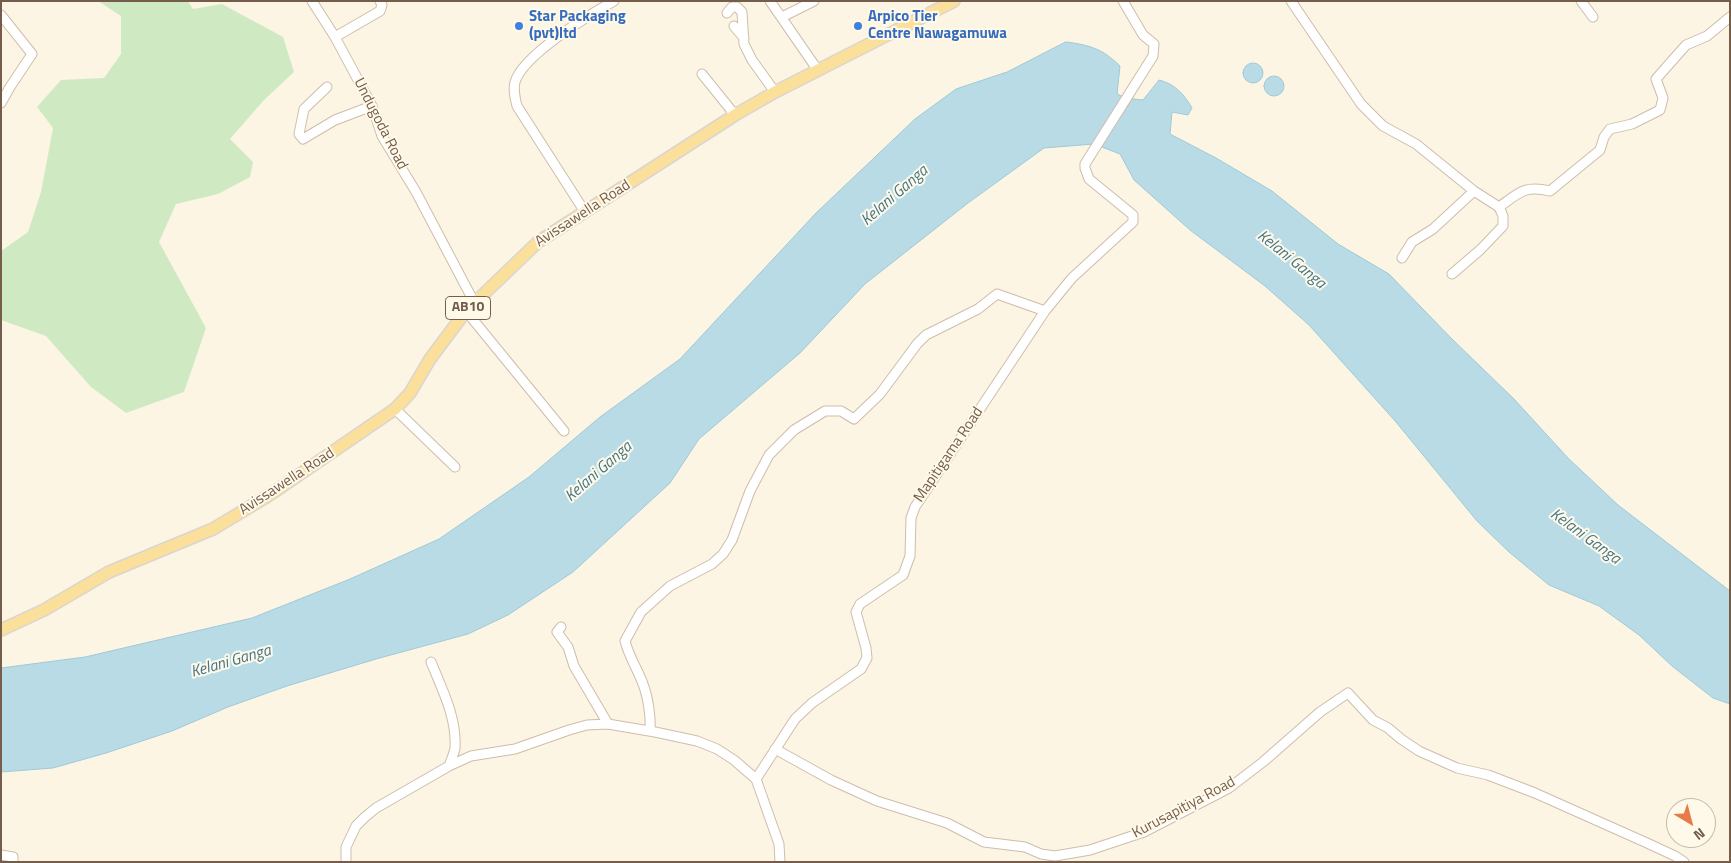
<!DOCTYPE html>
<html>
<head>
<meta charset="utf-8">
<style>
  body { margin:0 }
  #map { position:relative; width:1731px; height:863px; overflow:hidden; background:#fcf5e4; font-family:"Titillium Web",sans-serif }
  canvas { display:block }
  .frame { position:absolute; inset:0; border:2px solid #745d4a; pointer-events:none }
  .north { position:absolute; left:1666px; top:798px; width:50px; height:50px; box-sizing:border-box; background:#fff9ea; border:1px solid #c7bbaa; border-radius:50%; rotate:143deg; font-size:14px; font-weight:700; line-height:20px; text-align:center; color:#745d4a }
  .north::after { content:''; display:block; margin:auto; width:18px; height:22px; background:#e67b49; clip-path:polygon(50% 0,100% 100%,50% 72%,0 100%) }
</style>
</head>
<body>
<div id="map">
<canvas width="1731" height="863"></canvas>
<div class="frame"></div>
<div class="north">N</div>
</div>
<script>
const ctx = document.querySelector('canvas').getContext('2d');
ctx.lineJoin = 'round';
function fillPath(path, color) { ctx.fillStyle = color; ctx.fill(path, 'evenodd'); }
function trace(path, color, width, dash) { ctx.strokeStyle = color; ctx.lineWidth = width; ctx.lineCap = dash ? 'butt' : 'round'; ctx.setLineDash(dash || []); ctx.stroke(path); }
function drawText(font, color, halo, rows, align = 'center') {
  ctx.font = font + ' "Titillium Web",sans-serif'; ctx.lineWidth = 4; ctx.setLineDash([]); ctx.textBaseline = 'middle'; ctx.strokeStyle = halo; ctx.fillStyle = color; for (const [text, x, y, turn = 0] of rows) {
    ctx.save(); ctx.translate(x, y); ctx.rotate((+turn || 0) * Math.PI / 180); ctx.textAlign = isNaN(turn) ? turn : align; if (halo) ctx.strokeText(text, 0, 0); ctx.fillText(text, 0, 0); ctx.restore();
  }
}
fillPath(new Path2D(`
  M98 1H188L193 9 222 4 283 37 294 72 264 100 230 139 253 162 250 177 218 194 176 204 159 242 206 328 184 392 126 413 91 387 46 336 1 320V251L28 232 41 192 53 128 37 107 61 80 104 78 121 54V16Z`), '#cfeac2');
const water = new Path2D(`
  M1066 42C1090 45 1103 49 1120 66L1117 94 1126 98 1143 100 1159 80C1175 84 1184 94 1192 108L1188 115 1172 112 1170 134 1216 158 1272 191 1338 244 1389 274 1452 339 1514 399 1568 458 1618 505 1730 591V704L1713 698 1672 666 1639 635 1599 606 1549 585 1509 552 1477 521 1396 422 1309 325 1265 286 1190 230 1134 180 1120 154 1094 144 1044 148 968 203 865 284 800 353 699 439 670 483 573 572 508 615 468 634 376 659 287 686 228 707 172 731 106 753 53 768 1 772V668L85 657 252 618 350 579 439 539 529 477 600 417 680 359 816 213 915 119 956 89 1007 72Z
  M1243 73a10 10 0 1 1 20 0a10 10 0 1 1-20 0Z
  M1264 86a10 10 0 1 1 20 0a10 10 0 1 1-20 0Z`);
fillPath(water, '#b8dbe6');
trace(water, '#9fc9d7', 1);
const minor = new Path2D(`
  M312 1 335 37 372 106 382 136 416 192 474 302
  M770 1 817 69
  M1291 1 1361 104 1383 126 1416 144 1474 191 1499 207C1519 193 1524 185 1550 191L1600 150 1604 137 1610 129 1632 124 1660 110 1663 98 1656 79 1686 45 1707 36 1730 17
  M1581 1 1593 17
  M727 13 732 7H737L742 12 744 44 752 60 775 92
  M1 15 32 54 10 87 1 103
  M782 17 814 1
  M734 26 744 38
  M335 37 380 11 382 5 380 1
  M702 74 735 115
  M327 87 304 109 299 134 303 139 335 120 372 106
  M585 212 517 106C515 98 513 90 515 82 523 55 589 15 614 1
  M1402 258 1412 242 1433 229 1474 191
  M1452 274 1480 250 1503 226V216L1499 207
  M466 311 564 431
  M395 409 455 467
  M561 627 557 632 568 647 574 666 608 724
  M431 662C442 689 457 718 455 748 454 754 451 760 449 766
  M650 731C651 717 648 697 643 684 638 670 629 657 625 641L641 612 670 586 712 564 723 554 732 540 750 491 769 455 794 430 825 411H841L854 419 880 394 917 344 926 335 978 309 997 294 1045 311
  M775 749 831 780 877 801 947 823 984 842 1025 847 1041 854 1055 856 1090 850 1144 832 1229 788 1263 762 1320 712 1348 693 1373 720 1388 728 1401 739 1419 751 1457 768 1488 775 1535 793 1647 843 1675 856 1684 862
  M756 779 795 719 812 703 861 669 867 658 866 648 856 612 860 604 903 575 910 556 911 518 915 507 1045 311 1072 278 1133 222V215L1089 179 1085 168V164L1153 56 1154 44 1143 35 1123 1
  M1 855 13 857V862
  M346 862V847L356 826 365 817 376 808 449 766 471 756 515 749 569 730 587 725 608 724 655 732 697 741 717 749 734 760 756 779 779 844 780 862`);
const major = new Path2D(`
  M1 630 44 610 109 572 213 529 271 494 395 409 410 393 430 359 466 311 538 242 735 115 775 92 954 1`);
trace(minor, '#cebdaa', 11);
trace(major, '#dbd5d0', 14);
trace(minor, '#fff', 9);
trace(major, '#fbe09c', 11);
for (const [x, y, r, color] of [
  [519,26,5,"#3f7fe0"],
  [858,26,5,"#3f7fe0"]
]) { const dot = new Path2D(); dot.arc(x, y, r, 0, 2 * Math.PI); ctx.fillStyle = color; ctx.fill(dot); trace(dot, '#fff9ea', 2); }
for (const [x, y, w] of [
  [468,308,45]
]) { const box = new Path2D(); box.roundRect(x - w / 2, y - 11.5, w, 23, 4); ctx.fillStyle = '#fff9ea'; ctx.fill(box); trace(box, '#745d4a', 1); }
drawText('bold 14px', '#745d4a', null, [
  ["AB10",468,308]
]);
drawText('bold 15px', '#366cbe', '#fff9ea', [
  ["Star Packaging",529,17],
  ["(pvt)ltd",529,34],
  ["Arpico Tier",868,17],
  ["Centre Nawagamuwa",868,34]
], 'left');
drawText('15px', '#745d4a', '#fff9ea', [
  ["Undugoda Road",380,124,63],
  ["Avissawella Road",583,214,-33],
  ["Mapitigama Road",949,455,-56],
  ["Avissawella Road",287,482,-33],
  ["Kurusapitiya Road",1184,808,-28]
]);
drawText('italic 16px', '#437688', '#fff9ea', [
  ["Kelani Ganga",895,196,-41],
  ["Kelani Ganga",1291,260,39],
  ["Kelani Ganga",599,472,-41],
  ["Kelani Ganga",1585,537,36],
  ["Kelani Ganga",231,662,-16]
]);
</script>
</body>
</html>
